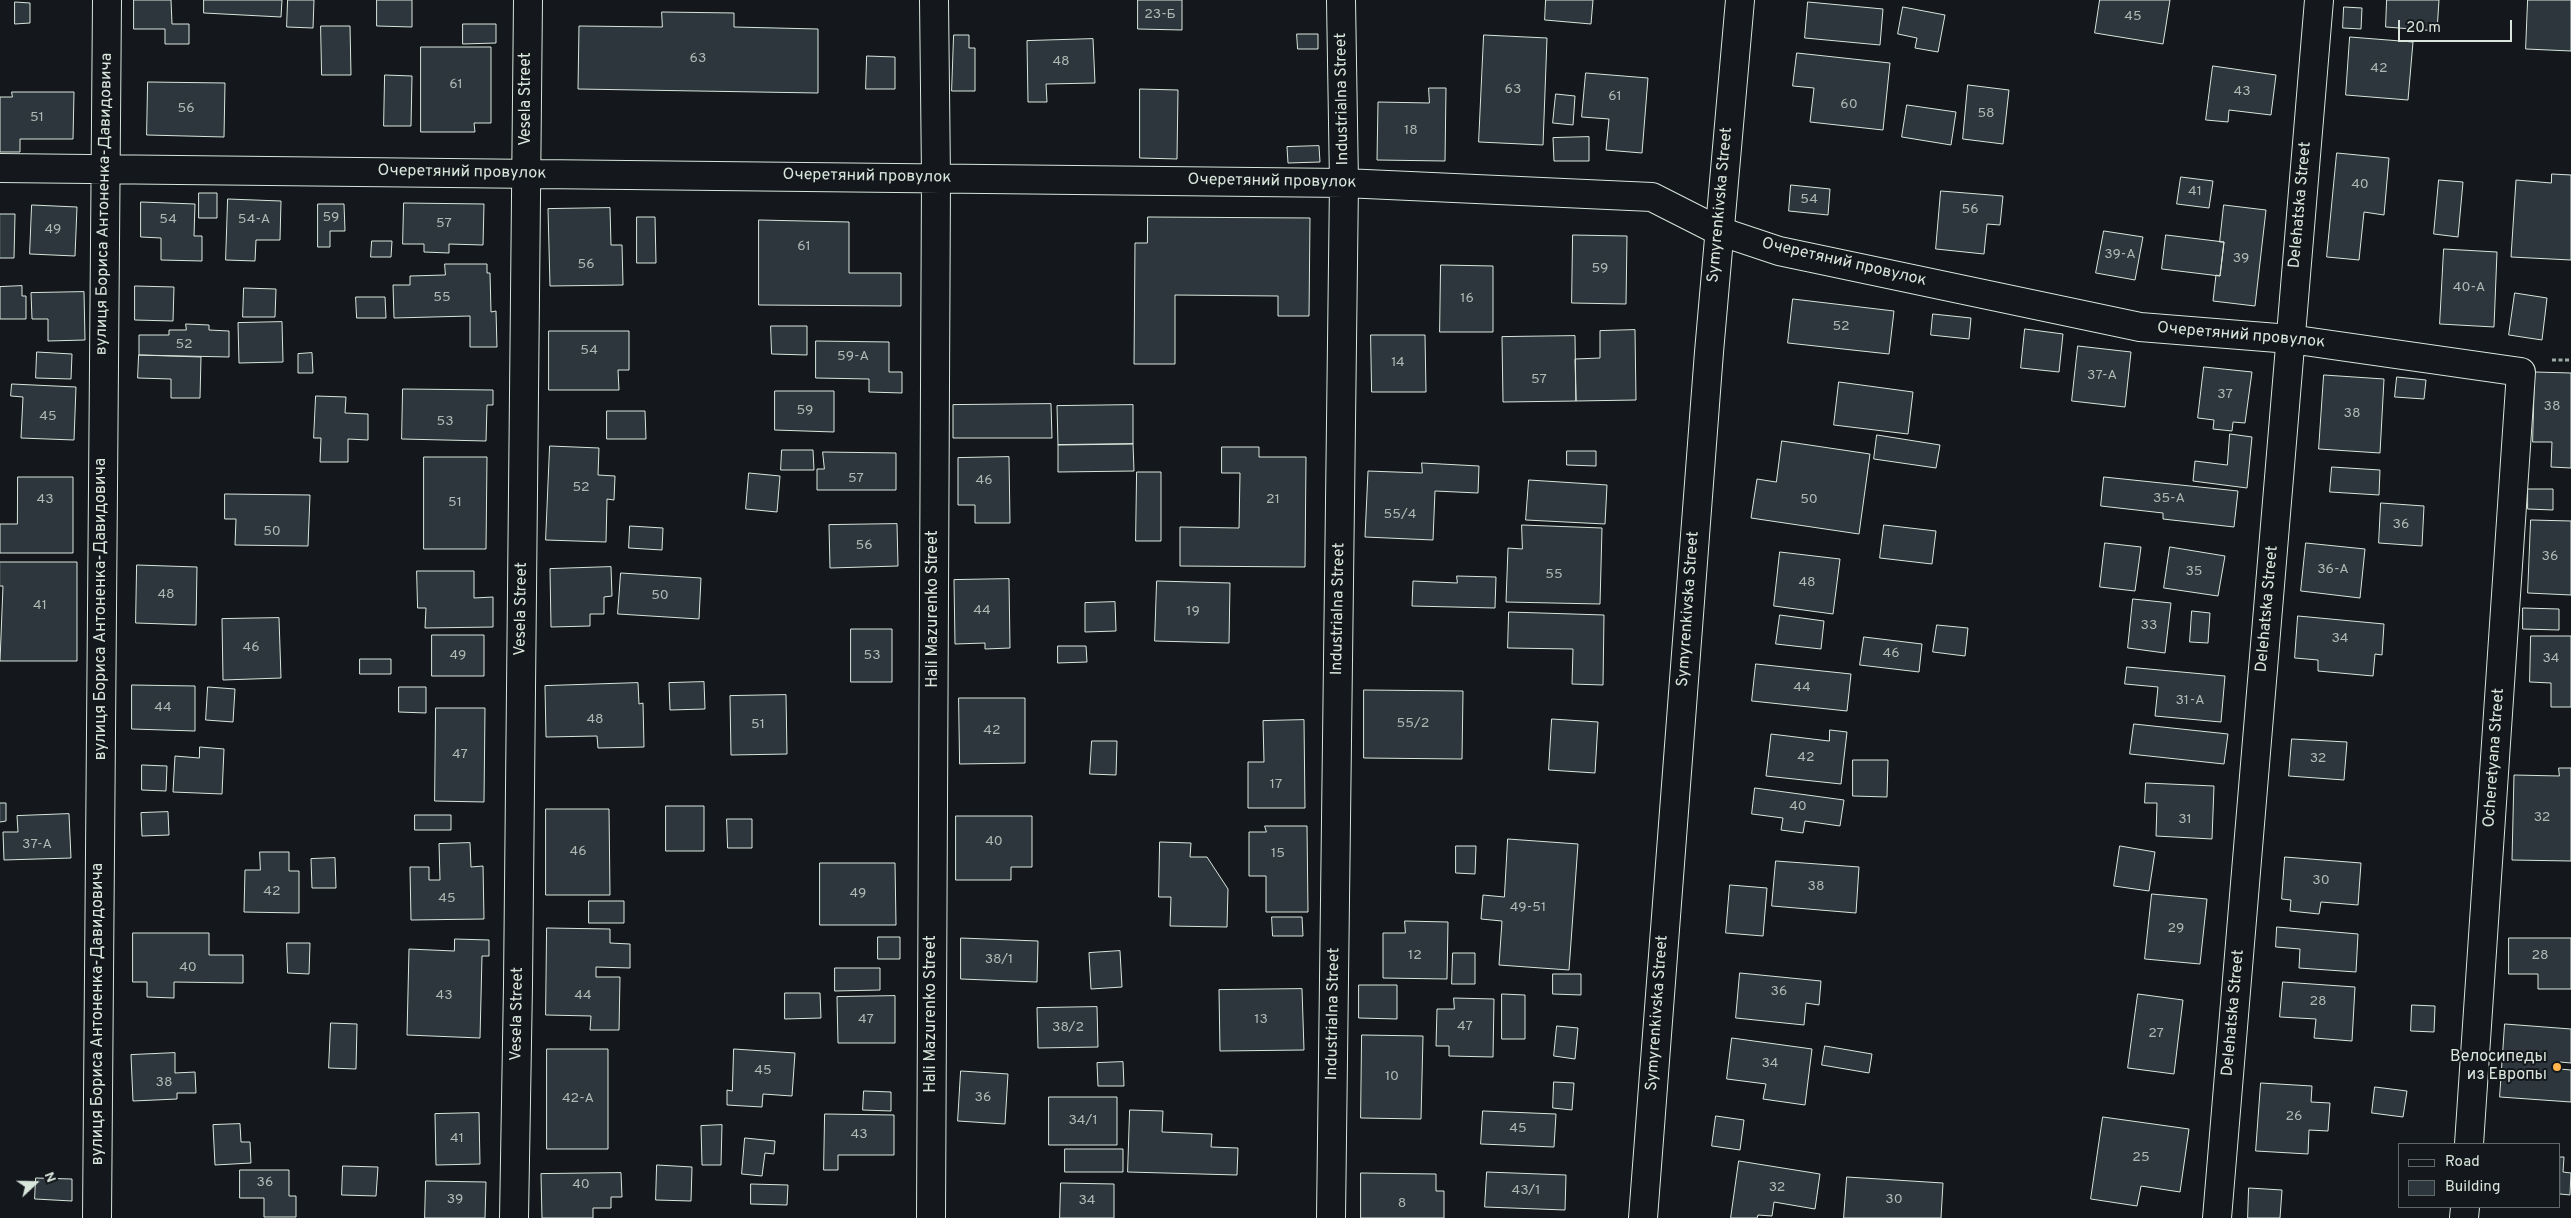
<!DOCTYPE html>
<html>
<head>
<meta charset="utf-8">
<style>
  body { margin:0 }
  #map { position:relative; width:2571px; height:1218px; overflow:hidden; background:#14181c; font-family:Overpass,sans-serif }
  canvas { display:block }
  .legend { position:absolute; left:2398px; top:1143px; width:162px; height:65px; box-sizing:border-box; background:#14181c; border:1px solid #626a69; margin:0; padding:6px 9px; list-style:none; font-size:15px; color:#d8e6dc }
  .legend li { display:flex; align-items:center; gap:10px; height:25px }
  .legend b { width:25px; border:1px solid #626a69 }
  .north { position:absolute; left:10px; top:1158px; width:50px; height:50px; -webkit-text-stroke:4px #14181c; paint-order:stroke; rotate:69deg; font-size:14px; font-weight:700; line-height:20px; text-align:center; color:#d8e6dc }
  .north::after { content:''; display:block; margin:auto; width:18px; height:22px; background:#d8e6dc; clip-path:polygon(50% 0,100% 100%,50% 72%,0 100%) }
  .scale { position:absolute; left:2398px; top:20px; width:114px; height:22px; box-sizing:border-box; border:2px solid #d8e6dc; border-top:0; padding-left:6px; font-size:15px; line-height:18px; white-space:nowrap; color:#d8e6dc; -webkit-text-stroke:4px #14181c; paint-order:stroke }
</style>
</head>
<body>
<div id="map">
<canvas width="2571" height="1218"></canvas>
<ul class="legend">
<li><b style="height:6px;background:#14181c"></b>Road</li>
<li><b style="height:14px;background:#2c363c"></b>Building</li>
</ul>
<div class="north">N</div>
<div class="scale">20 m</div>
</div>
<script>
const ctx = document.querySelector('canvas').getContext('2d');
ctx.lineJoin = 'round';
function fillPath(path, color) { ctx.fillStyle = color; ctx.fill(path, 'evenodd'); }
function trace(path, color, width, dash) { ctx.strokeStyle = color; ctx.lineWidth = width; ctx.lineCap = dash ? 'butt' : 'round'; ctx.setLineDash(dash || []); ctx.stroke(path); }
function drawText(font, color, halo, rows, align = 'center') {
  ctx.font = font + ' Overpass,sans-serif'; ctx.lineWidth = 4; ctx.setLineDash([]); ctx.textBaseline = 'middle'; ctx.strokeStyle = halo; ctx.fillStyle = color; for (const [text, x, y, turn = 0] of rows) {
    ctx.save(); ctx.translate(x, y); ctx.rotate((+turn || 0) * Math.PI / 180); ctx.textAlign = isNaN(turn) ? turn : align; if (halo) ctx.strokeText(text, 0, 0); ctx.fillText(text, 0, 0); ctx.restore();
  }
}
const building = new Path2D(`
  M134 0H171L172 24H189V44H165V29H134Z
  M204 0H282L281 17 204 13Z
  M288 0H314L313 28 287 27Z
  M377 0H412V27L377 26Z
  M1138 0H1182V30L1138 29Z
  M1546 0H1593L1591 24 1545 20Z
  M2100 0H2170L2163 44 2095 33Z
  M2387 0H2439L2437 31 2386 27Z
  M2528 0H2571V51L2526 49Z
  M15 2 30 3V23L15 24Z
  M1808 2 1883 9 1880 45 1805 38Z
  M1903 7 1945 15 1938 52 1915 48 1917 38 1898 34Z
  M2344 7 2362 8 2361 29 2343 28Z
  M662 12 734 13V27L818 29V93L578 89 579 26 662 27Z
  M463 24H496V43L463 44Z
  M321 26H350L351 75H322Z
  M1297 34H1318V49H1298Z
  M954 35H969V48H975V91H952Z
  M1484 35 1547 38 1543 145 1479 142Z
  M2350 37 2413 42 2408 100 2346 95Z
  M1093 39 1095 83 1046 84 1047 102H1028L1027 41Z
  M421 47H491V123H474L475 132H421Z
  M1797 53 1890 63 1883 130 1810 122 1814 88 1793 86Z
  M867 56 895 57V89H866Z
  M2213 66 2276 75 2271 115 2229 110 2228 122 2206 120Z
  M1586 73 1648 78 1642 153 1606 150 1609 119 1582 117Z
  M385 75 412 76 411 126H384Z
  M148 82 225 83 224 137 147 135Z
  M1968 85 2009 90 2003 144 1963 139Z
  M1429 88H1446L1445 161 1377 160 1378 102 1429 103Z
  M1140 89 1178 90 1177 159 1140 158Z
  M12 92H74L73 139H20V152H0V97H12Z
  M1556 94 1575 96 1573 125 1553 123Z
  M1907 105 1956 112 1951 145 1902 137Z
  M1589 137V161H1554L1553 138Z
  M1319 146 1320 162 1288 163 1287 147Z
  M2337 153 2389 158 2384 215 2364 212 2359 260 2327 257Z
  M2552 174 2571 175V260L2511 257 2516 180 2551 183Z
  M2181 177 2213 181 2209 208 2177 204Z
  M2439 180 2463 182 2458 237 2434 234Z
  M1791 185 1830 189 1828 215 1789 211Z
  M1941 191 2003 196 2000 225 1987 224 1984 254 1936 249Z
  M199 193H217V218H199Z
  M228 199 281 201 280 240H256L255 261 226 260Z
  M141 202 195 204 194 236H202V261L161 260V238L141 237Z
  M404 203 484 204 483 245 449 244V253L424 252V244H403Z
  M318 204H344L345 231H330V247H318Z
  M32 205 77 207 75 256 30 254Z
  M2224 205 2266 210 2255 306 2213 301 2216 275 2220 276 2224 242H2220Z
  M610 208 611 245H622L623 285 550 286 548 209Z
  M0 214H15L14 258H0Z
  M637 217H655L656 263H637Z
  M1148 217 1310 218 1309 316H1278V296L1175 295V364H1134L1135 243H1147Z
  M759 220 849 222V273H901V306L759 305Z
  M2104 231 2143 237 2135 280 2096 273Z
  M1573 235 1627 236 1626 304 1572 303Z
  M2166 235 2224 242 2220 276 2162 269Z
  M372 241H392L391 257H371Z
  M2444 249 2497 252 2494 327 2440 324Z
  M445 264H487V273H490L491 312 496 311 497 347H470V316L394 318 393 285H410V276L445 275Z
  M1441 265 1493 266V332H1440Z
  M22 286V296H26V319H0V287Z
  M135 286 174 287 173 321 135 320Z
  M244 288 276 289 275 317H243Z
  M84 292 85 340 48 341V319H32L31 293Z
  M2515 293 2547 298 2542 340 2509 335Z
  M356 297H385L386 318H357Z
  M1793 299 1894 311 1889 354 1788 343Z
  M1933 314 1971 318 1969 339 1931 335Z
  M282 322 283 362 239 363 238 323Z
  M186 324 209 325V330L229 331V357L139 355V335H169V330H186Z
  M771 326H807V355L772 354Z
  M2025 329 2063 334 2059 372 2021 368Z
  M1635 330 1636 400 1576 401 1575 359 1600 358V331Z
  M549 331H629V370H618L619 390H549Z
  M1371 335H1425L1426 392H1372Z
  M1575 336 1576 401 1503 402 1502 337Z
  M816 341 889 342V372H902V393L869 392V379L816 378Z
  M2078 346 2131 352 2125 407 2072 401Z
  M37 352 72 354 71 379 36 378Z
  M312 353 313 373H298V354Z
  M139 355 201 357 200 398H171V379L138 378Z
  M2204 367 2252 372 2245 423 2233 422 2232 431 2213 429 2214 420 2198 418Z
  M2535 372 2571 373V468L2551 467 2552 442H2533Z
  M2324 375 2384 379 2380 453 2319 449Z
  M2397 377 2426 380 2424 399 2395 397Z
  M1839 382 1913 392 1908 434 1834 425Z
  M12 384 76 387 74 440 21 438 23 397 11 396Z
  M403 389 493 390V405H487L486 441 402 439Z
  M775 391H834V432L775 430Z
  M316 396 346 397 345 413 368 414V440L348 439V462H320L321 438H314Z
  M1051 404 1052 438H953V405Z
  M1133 405V444L1058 445 1057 406Z
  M607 411H645L646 439H607Z
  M2230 434 2252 437 2247 488 2193 481 2195 461 2227 465Z
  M1877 435 1940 445 1936 468 1874 459Z
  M1782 441 1870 454 1859 534 1751 518 1757 479 1776 482Z
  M1133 444 1134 471 1058 472V445Z
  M550 446 599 448 598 475 615 476 614 500 607 499 606 542 546 540Z
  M1222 447H1259V457H1306L1305 567 1180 566V527L1239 528 1240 473H1222Z
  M782 450H813L814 470H781Z
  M1567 451H1596V466L1567 465Z
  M823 452 896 453V490H817V469H824Z
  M424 457H487L486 549H424Z
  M1009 457 1010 523H975V505H958V458Z
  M1422 463 1479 466 1478 493 1435 491 1433 540 1365 537 1368 471 1422 473Z
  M2332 467 2380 470 2379 495 2330 492Z
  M1137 472H1161V541H1136Z
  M749 473 780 476 777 512 746 509Z
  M18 477H73V553H0V524H17Z
  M2104 477 2238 491 2234 527 2163 519V513L2101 506Z
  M1529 480 1607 485 1605 524 1526 520Z
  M2528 489H2553V510L2528 509Z
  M225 494 310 495 308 546 235 545 236 519H225Z
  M2381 503 2424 506 2422 546 2379 543Z
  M2531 520 2571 521V595L2528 593Z
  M897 524 898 566 830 568 829 525Z
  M1522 525 1602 528 1600 604 1506 602 1508 548 1522 549Z
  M1884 525 1936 531 1932 564 1880 558Z
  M630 526 663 528 662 550 629 548Z
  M2105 543 2141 547 2135 591 2100 587Z
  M2306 543 2365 549 2360 598 2301 591Z
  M2170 547 2225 556 2218 596 2164 588Z
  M1780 552 1840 559 1833 614 1774 606Z
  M0 562H77V661H0L3 586H0Z
  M137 565 197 567 196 625 136 623Z
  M611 567 612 596 604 597V614H590V626L551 627 550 569Z
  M417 571H474V598L493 597V627L425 628 426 608H418Z
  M621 573 701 578 699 619 618 614Z
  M1457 576 1496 577 1495 608 1412 606 1413 581 1457 583Z
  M1009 579 1010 648 985 649V643L955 644 954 580Z
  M1157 581 1230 583 1229 643 1155 641Z
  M2133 599 2171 603 2165 653 2128 648Z
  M1115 602 1116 631 1085 632V603Z
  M2523 608 2559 609V630L2523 629Z
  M2192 611 2210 613 2208 643 2190 642Z
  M1509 612 1604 615 1603 685 1572 684 1573 649 1508 648Z
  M1780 615 1824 621 1821 649 1776 644Z
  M2298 616 2384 624 2382 655 2375 654 2373 676 2318 671V660L2295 658Z
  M279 618 281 678 223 680 222 619Z
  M1937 625 1968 628 1965 656 1933 652Z
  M851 629H892V682H851Z
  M432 635H484V676H432Z
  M2531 636H2571V707H2551V683L2530 682Z
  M1864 637 1922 644 1919 672 1860 665Z
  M1058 646H1086L1087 662 1058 663Z
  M360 659H391V674H360Z
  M1756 664 1851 674 1847 711 1752 701Z
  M2127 667 2225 676 2221 722 2155 716 2158 687 2125 684Z
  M704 682 705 709 670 710 669 683Z
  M638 683 639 704 643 703 644 747 598 748 597 736 546 737 545 686Z
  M132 685 195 686V731L132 729Z
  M208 687 235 689 233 722 206 720Z
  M399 687H426V713L399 712Z
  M1364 690 1463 691 1462 759 1364 758Z
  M786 695 787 754 731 755 730 696Z
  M959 698H1025V763L960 764Z
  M436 708H485L484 802 435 801Z
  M1552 719 1598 722 1595 773 1549 770Z
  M1304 720 1305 808H1248V762H1264L1263 721Z
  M2134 724 2228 734 2224 764 2130 754Z
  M1830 730 1847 732 1841 784 1766 776 1771 734 1829 741Z
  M2292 739 2347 742 2344 780 2289 776Z
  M1092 741H1117L1116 775 1090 774Z
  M200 747 224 749 222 794 173 792 175 756 199 758Z
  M1853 760H1888L1887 797 1853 796Z
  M142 765 167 766 166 791 142 790Z
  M2559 768H2571V861L2512 860 2514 775 2559 776Z
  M2146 783 2214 786 2212 839 2156 836 2157 803H2145Z
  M1755 788 1844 800 1840 826 1805 821 1803 833 1781 830 1783 818 1752 814Z
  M0 803H6V821L0 822Z
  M666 806H704V851H666Z
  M546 809H609L610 895H546Z
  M168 812 169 835 142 836 141 813Z
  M69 814 71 858 4 860 3 832H18L17 816Z
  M415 815H451V830H415Z
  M956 816H1032V867H1011V880H956Z
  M727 819H752V848H728Z
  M1265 826H1307L1308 912H1266V876H1249V832H1266Z
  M1508 839 1578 844 1569 970 1499 965 1502 921 1481 919 1483 895 1504 897Z
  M1160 842 1191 843 1190 857H1207L1228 889 1227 927 1170 926 1171 897H1159Z
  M470 843 471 867 483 866 484 919 411 920 410 867H429V880H440L439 844Z
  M1456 846H1476L1475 874 1456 873Z
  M2120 846 2155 852 2149 891 2114 886Z
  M260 852H289V871H299V913L244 912 245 870H260Z
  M2285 857 2361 863 2358 905 2321 902 2319 914 2290 911 2291 900 2282 899Z
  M335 858 336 888H312L311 859Z
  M1776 861 1859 867 1856 913 1772 906Z
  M820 863H895L896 925H820Z
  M1730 885 1767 888 1763 936 1726 933Z
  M2152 894 2207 899 2200 964 2145 959Z
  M589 901H624V923H589Z
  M1272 917H1302L1303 936H1273Z
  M1405 921 1448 922 1447 979 1383 978V933H1405Z
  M2277 927 2358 934 2356 972 2299 968 2300 949 2276 947Z
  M547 928 610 929V943L630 944V968L596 967V977H620L619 1030H590L591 1016 546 1015Z
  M133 933H209V955H243V983L174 982V998L147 997V982H133Z
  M878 937H900V959H878Z
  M961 938 1038 941 1037 982 961 979Z
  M2509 938H2571V989H2538V974H2509Z
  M455 939 489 940V956H482L480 1038 407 1035 409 949 454 951Z
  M287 943H310L309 974 288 973Z
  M1120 951 1122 987 1091 989 1089 953Z
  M1453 953H1475V984H1452Z
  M835 968H880V990L835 991Z
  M1740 973 1821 981 1819 1005 1806 1003 1804 1025 1736 1018Z
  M1553 974H1581V995L1553 994Z
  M2283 982 2355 987 2352 1041 2314 1038 2316 1019 2280 1017Z
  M1359 985H1397V1019L1359 1018Z
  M1302 989 1304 1050 1220 1051 1219 990Z
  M785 993H820L821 1018 785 1019Z
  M1502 994 1525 995V1039H1502Z
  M2138 994 2183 1000 2174 1074 2128 1068Z
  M895 996V1043H838L837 997Z
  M1454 998 1494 999 1493 1057 1449 1056V1046H1436L1437 1009H1454Z
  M2412 1005 2435 1006 2434 1032 2411 1031Z
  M1097 1007 1098 1047 1038 1048 1037 1008Z
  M331 1023 357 1024 356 1069 329 1068Z
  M2505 1024 2571 1029V1063L2560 1062V1069L2571 1070V1102L2500 1097Z
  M1557 1026 1578 1028 1575 1059 1554 1056Z
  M1362 1035 1423 1036 1421 1119 1361 1118Z
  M1732 1038 1812 1049 1805 1105 1763 1099 1766 1084 1727 1079Z
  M1825 1046 1872 1054 1869 1073 1822 1065Z
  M547 1049H608V1149H547Z
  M734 1049 795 1053 792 1096 763 1094 762 1107 727 1105V1090L732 1091Z
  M175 1053V1073L195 1072 196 1093H177V1099L133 1101 131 1055Z
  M1123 1062 1124 1086H1098L1097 1063Z
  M961 1071 1008 1074 1005 1124 958 1121Z
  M1554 1082 1574 1083 1572 1110 1553 1108Z
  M2261 1083 2312 1086 2311 1102 2330 1103 2328 1131 2309 1130 2308 1154 2256 1151Z
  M2375 1087 2407 1091 2403 1117 2372 1113Z
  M864 1091 891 1092V1111L863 1110Z
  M1049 1097H1117V1145H1049Z
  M1130 1110 1163 1111 1162 1132 1212 1134 1211 1147 1238 1148 1237 1175 1128 1172Z
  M1483 1111 1556 1114 1554 1147 1481 1144Z
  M479 1113 480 1164 436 1165 435 1114Z
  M825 1114 894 1115V1155H838V1170H824Z
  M1716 1116 1744 1120 1740 1150 1712 1146Z
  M2103 1117 2189 1129 2180 1192 2141 1186 2137 1206 2091 1199Z
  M240 1124 241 1142H250L251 1163 215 1165 213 1125Z
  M722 1125 721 1165H702L701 1126Z
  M745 1138 775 1141 774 1154 765 1153 762 1176 742 1174Z
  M1065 1149H1123V1172H1065Z
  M2560 1157H2564L2563 1172 2571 1173 2570 1195 2560 1194Z
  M1739 1161 1820 1174 1815 1209 1774 1202 1772 1216 1758 1215 1757 1218H1731Z
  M657 1165 692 1167 691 1201 656 1200Z
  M343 1166 378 1167 376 1196 342 1195Z
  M240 1170H289V1196H296V1217H264V1198H240Z
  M1487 1172 1566 1175 1565 1210 1485 1207Z
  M621 1173 622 1197H611V1208H593V1218H542L541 1174Z
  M1361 1173 1436 1174V1191H1444V1218H1361Z
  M1847 1177 1943 1183 1941 1218H1844Z
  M36 1178 72 1179V1201L35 1199Z
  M426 1181 486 1182 485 1218H425Z
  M1061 1183 1114 1184V1218H1060Z
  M751 1184 788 1185 787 1205 751 1204Z
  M2249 1188 2282 1190 2280 1218H2248Z`);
fillPath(building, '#2c363c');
trace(building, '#d8e6dc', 1);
const minor = new Path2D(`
  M0 168 1344 183 1652 197 1719 231 1779 251 2140 327 2290 339 2521 372 2469 1144
  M97 1218 107 0
  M514 1218 518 984 528 0
  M931 1218 936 177 934 0
  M1331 1218 1344 183 1341 0
  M2217 1218 2319 0
  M2464 1218 2465 1207`);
const major = new Path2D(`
  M1643 1218 1709 352 1740 0`);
trace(minor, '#d8e6dc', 30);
trace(major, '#d8e6dc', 30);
trace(new Path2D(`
  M2552 360H2571`), '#9da8a2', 3, [4, 2.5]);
trace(minor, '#14181c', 28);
trace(major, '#14181c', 28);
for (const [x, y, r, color] of [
  [2557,1067,5,"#ffb74d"]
]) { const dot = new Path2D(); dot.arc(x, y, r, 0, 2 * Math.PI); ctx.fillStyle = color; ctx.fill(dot); trace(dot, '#14181c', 2); }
drawText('14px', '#adbab4', null, [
  ["23-Б",1160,15],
  ["45",2133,17],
  ["63",698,59],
  ["48",1061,62],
  ["42",2379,69],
  ["61",456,85],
  ["63",1513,90],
  ["43",2242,92],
  ["61",1615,97],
  ["60",1849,105],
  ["56",186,109],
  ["58",1986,114],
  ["51",37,118],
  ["18",1411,131],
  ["40",2360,185],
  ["41",2195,192],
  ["54",1809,200],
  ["56",1970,210],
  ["59",331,218],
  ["54",168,220],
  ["54-А",254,220],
  ["57",444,224],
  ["49",53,230],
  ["61",804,247],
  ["39-А",2120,255],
  ["39",2241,259],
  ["56",586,265],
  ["59",1600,269],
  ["40-А",2469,288],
  ["55",442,298],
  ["16",1467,299],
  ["52",1841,327],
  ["52",184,345],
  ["54",589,351],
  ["59-А",853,357],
  ["14",1398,363],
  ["37-А",2102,376],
  ["57",1539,380],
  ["37",2225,395],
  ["38",2552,407],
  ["59",805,411],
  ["38",2352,414],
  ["45",48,417],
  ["53",445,422],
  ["57",856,479],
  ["46",984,481],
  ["52",581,488],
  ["35-А",2169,499],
  ["43",45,500],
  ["21",1273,500],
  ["50",1809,500],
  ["51",455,503],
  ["55/4",1400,515],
  ["36",2401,525],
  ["50",272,532],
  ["56",864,546],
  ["36",2550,557],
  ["36-А",2333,570],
  ["35",2194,572],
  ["55",1554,575],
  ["48",1807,583],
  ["48",166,595],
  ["50",660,596],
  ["41",40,606],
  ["44",982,611],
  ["19",1193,612],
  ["33",2149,626],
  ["34",2340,639],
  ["46",251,648],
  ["46",1891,654],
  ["49",458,656],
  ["53",872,656],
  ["34",2551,659],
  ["44",1802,688],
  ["31-А",2190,701],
  ["44",163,708],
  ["48",595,720],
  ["55/2",1413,724],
  ["51",758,725],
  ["42",992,731],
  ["47",460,755],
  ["42",1806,758],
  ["32",2318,759],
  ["17",1276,785],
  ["40",1798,807],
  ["32",2542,818],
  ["31",2185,820],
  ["40",994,842],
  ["37-А",37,845],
  ["46",578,852],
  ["15",1278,854],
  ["30",2321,881],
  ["38",1816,887],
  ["42",272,892],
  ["49",858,894],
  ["45",447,899],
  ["49-51",1528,908],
  ["29",2176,929],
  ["12",1415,956],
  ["28",2540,956],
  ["38/1",999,960],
  ["40",188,968],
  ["36",1779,992],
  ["43",444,996],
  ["44",583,996],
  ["28",2318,1002],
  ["47",866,1020],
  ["13",1261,1020],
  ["47",1465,1027],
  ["38/2",1068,1028],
  ["27",2156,1034],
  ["34",1770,1064],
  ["45",763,1071],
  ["10",1392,1077],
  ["38",164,1083],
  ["36",983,1098],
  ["42-А",578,1099],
  ["26",2294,1117],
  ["34/1",1083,1121],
  ["45",1518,1129],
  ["43",859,1135],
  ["41",457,1139],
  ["25",2141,1158],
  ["36",265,1183],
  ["40",581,1185],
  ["32",1777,1188],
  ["43/1",1526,1191],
  ["39",455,1200],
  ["30",1894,1200],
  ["34",1087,1201],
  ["8",1402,1204]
]);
drawText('16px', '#d8e6dc', '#14181c', [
  ["Vesela Street",527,99,-90],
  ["Industrialna Street",1343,99,-91],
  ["Очеретяний провулок",462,173,1],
  ["Очеретяний провулок",867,177,1],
  ["Очеретяний провулок",1272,182,1],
  ["вулиця Бориса Антоненка-Давидовича",105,204,-89],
  ["Symyrenkivska Street",1721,205,-85],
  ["Delehatska Street",2301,205,-85],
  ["Очеретяний провулок",1844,263,13],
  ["Очеретяний провулок",2241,336,5],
  ["вулиця Бориса Антоненка-Давидовича",102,609,-90],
  ["Vesela Street",522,609,-89],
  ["Hali Mazurenko Street",934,609,-90],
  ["Industrialna Street",1339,609,-89],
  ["Symyrenkivska Street",1689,609,-86],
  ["Delehatska Street",2268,609,-85],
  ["Ocheretyana Street",2495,758,-86],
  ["Symyrenkivska Street",1658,1013,-86],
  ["Delehatska Street",2234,1013,-85],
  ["вулиця Бориса Антоненка-Давидовича",99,1014,-90],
  ["Vesela Street",518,1014,-89],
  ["Hali Mazurenko Street",932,1014,-90],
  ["Industrialna Street",1334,1014,-89]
]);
drawText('16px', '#d8e6dc', '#14181c', [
  ["Велосипеды",2547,1058],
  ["из Европы",2547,1076]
], 'right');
</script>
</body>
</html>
